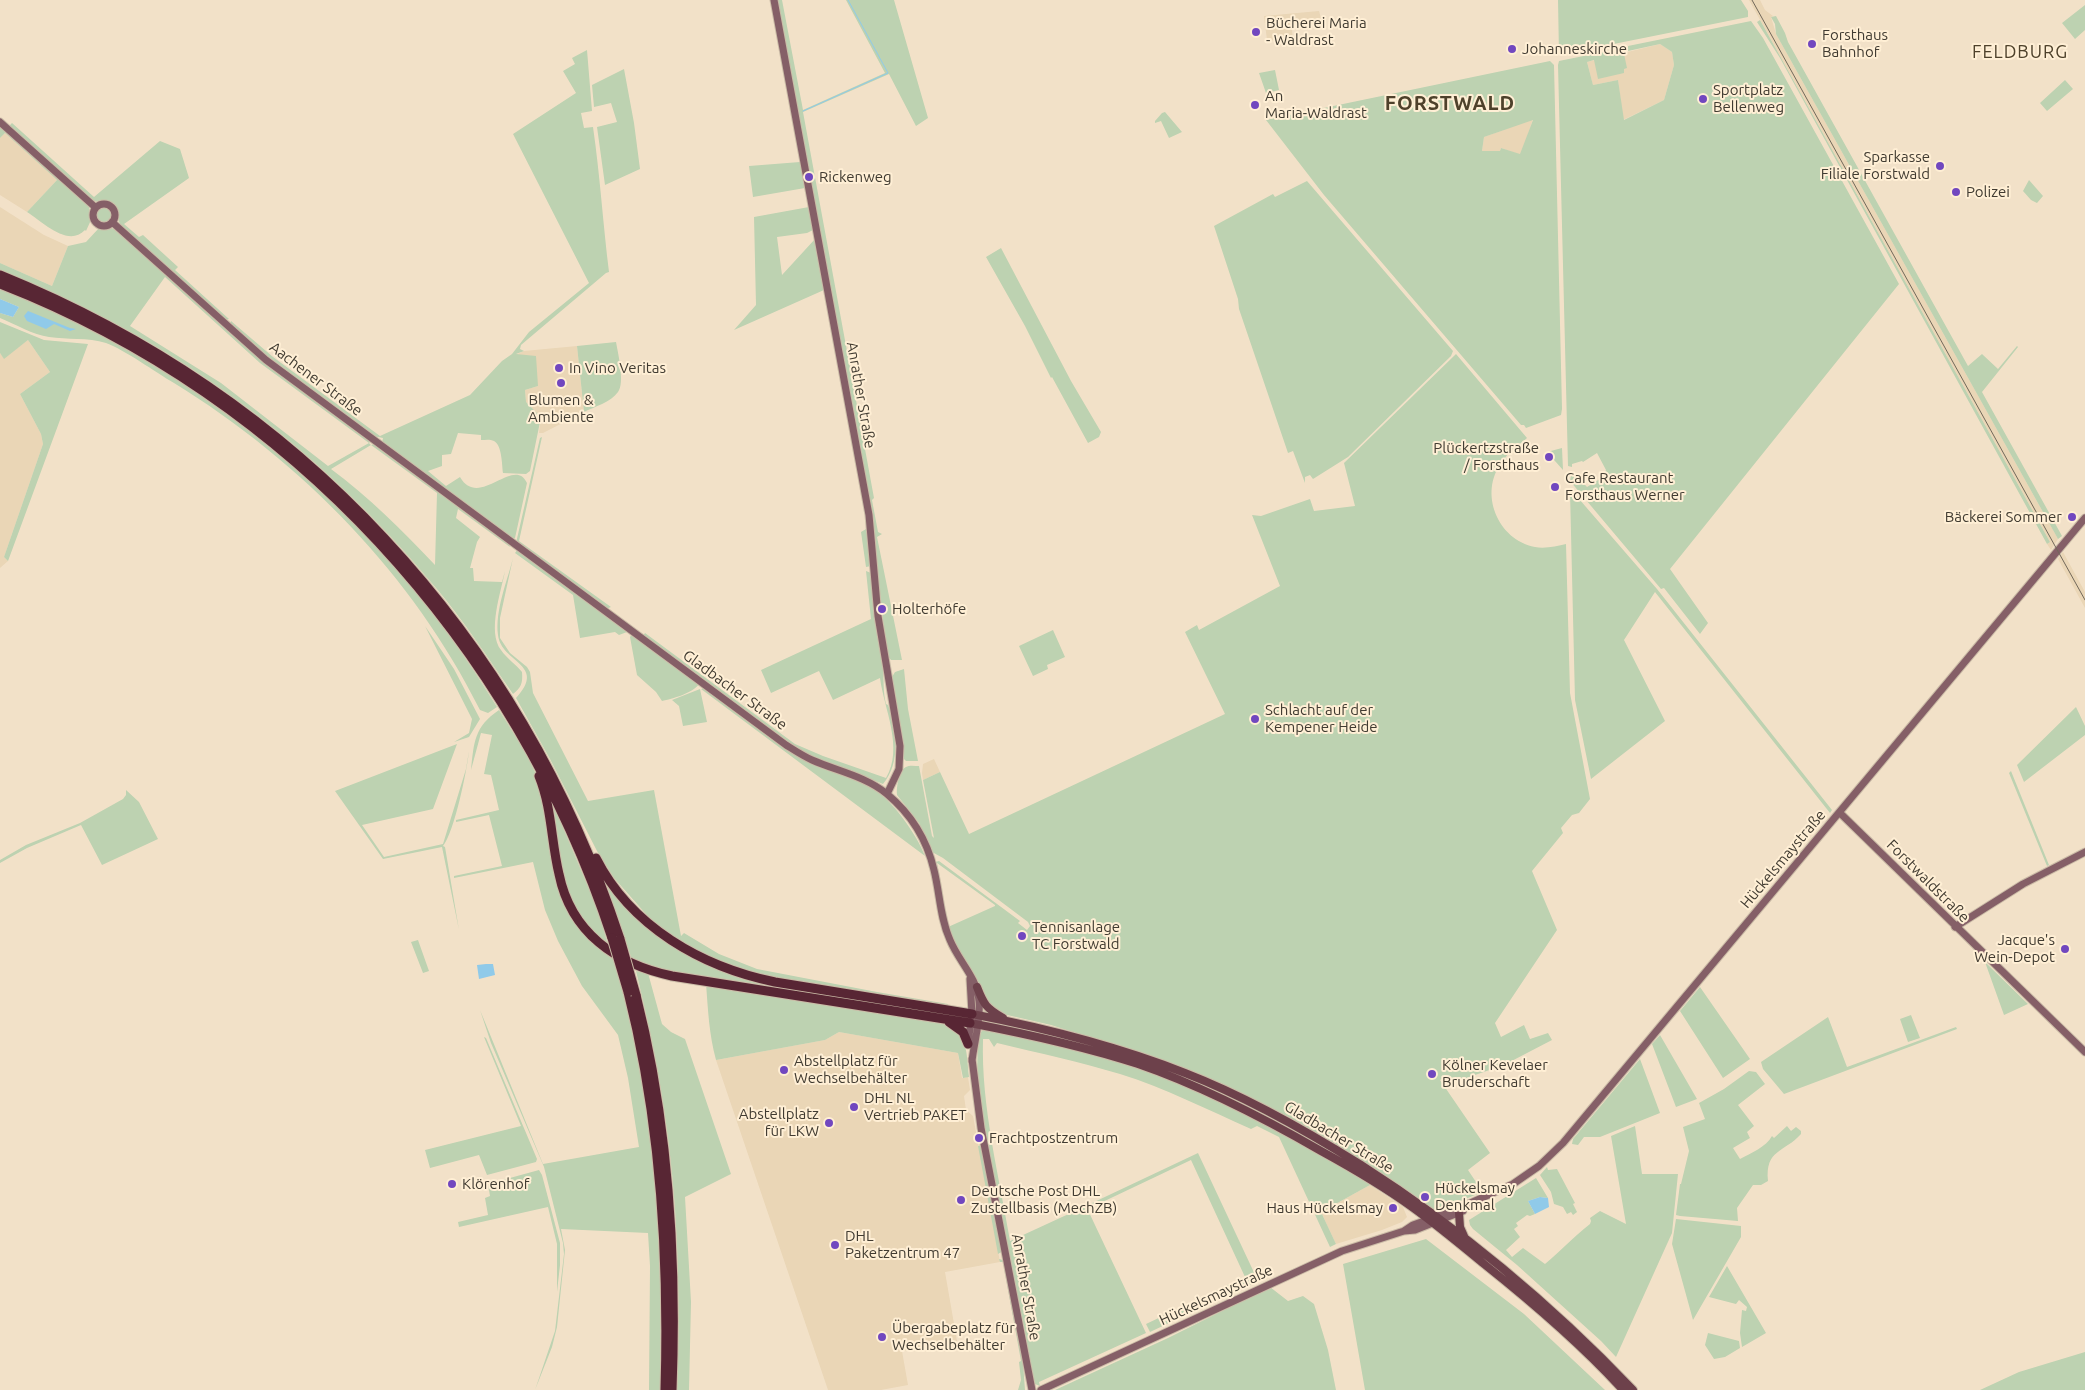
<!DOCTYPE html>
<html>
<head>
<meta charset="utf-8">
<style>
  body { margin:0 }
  canvas { display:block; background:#f2e1c8 }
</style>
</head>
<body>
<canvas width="2085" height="1390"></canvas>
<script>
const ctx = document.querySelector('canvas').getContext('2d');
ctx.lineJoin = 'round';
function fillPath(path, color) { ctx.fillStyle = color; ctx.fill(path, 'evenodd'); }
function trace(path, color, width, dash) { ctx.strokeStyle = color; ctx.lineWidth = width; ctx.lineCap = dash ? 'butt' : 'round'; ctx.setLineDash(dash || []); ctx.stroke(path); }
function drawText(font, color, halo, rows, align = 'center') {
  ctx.font = font + ' Ubuntu,sans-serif'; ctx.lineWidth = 4; ctx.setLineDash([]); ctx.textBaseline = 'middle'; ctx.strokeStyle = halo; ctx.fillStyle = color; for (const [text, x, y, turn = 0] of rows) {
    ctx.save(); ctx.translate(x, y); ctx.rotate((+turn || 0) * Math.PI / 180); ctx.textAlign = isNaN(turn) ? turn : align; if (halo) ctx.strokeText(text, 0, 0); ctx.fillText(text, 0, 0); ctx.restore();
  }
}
fillPath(new Path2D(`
  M1749 0H1760L1765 10 1773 16 1771 17 1776 34 2058 539 2051 550 2047 544 2050 542Z
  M1319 11 1322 22 1292 28 1293 42 1267 40 1264 16Z
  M1660 44 1672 52 1674 65 1664 100 1623 120 1618 80 1593 85 1587 62Z
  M1533 119 1521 155 1501 148 1500 151H1482L1484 137Z
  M5 133 57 180 27 212 0 195V138Z
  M0 207 44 235 68 246 52 286 0 263Z
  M28 340 50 372 20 394 41 434 43 444 4 557 8 561 0 568V353L4 358Z
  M577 346 584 412 543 433H539L541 417 526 402 525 390 538 386 515 355 524 351Z
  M2063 552 2085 592V608L2058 559Z
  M934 759 940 772 923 780 922 773 923 764Z
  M839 1032 958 1053 962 1078 968 1077 970 1090 964 1096 966 1110 973 1116 1000 1262 945 1272 957 1341 902 1351 908 1385 881 1390H828L716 1060 825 1040Z
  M1370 1185 1403 1207 1407 1217 1402 1222 1382 1230 1336 1244 1321 1212Z`), '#ead6b6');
fillPath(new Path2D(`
  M777 0H782L803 110 885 73 846 0H894L928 118 916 126 889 74 803 112 874 498 872 500 878 532 882 534 877 537 902 660H891L887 655 869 498Z
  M1558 0H1741L1748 11V17L1559 55Z
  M2085 5V30L2075 39 2062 23Z
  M1776 16 1785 33 1788 42 1968 366 1982 354 1998 369 2017 346 2018 347 1982 392 2062 536 2058 539 1776 34 1775 24 1771 17Z
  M1760 20 2050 542 2047 544 1780 58 1757 22Z
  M1751 21 1763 38 1899 284 1670 569 1708 623 1700 634 1664 588 1661 589 1570 481 1571 476 1575 474 1587 487 1603 477 1606 470 1597 453 1583 462 1582 461 1572 464V467L1568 466 1558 65 1559 61 1623 48 1625 51 1617 53 1618 55 1624 54 1627 68 1624 69V73L1598 79 1594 60 1587 62 1593 85 1618 80 1624 120 1664 100 1674 65 1672 52 1660 44 1628 51V46Z
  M587 50 592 111 581 113 584 128 593 127C600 175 603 224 609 272L606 273 521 345 520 349 524 351 516 354 536 356 538 386 525 390 526 402 541 417 530 471 526 474 503 473C502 465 502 445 494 441 490 439 485 440 481 440V435L458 433 451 454 442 455V466L428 471 446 486 460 477C479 510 514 455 527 483L515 538 512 539 382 443 383 438 373 436 263 354 230 324 231 321 273 357 380 436 470 395 502 361 512 354 529 332 589 283 513 134 576 93 563 71 575 64 572 58Z
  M1550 61 1554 65 1562 409 1561 415 1526 428 1524 425H1521L1324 195 1266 120ZM1533 120 1520 154 1501 148 1500 151H1482L1484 137Z
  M624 69 634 123 640 169 605 185 597 127 617 122 611 103 594 107 592 85Z
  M1275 70 1279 90 1266 93 1259 73Z
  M2065 80 2073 89 2047 111 2040 103Z
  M1165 112 1182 132 1169 138 1161 121 1155 123V121L1162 113Z
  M12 123 94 197 160 141 180 149 189 178 124 224 139 237 143 235 178 267 175 270 229 319 225 320 123 229C116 219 119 213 114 206 108 200 101 204 95 201 91 200 87 197 84 194L9 126Z
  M0 126 89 207 91 220 86 231 85 230C68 248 43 222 27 212L57 180 5 133 0 138Z
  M800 162 805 188 753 197 749 166Z
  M2029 180 2043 196 2037 203 2031 200 2023 191Z
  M1307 181 1453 351 1451 356 1348 457 1313 479 1310 475 1305 477V483L1293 451 1288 453 1239 309 1238 299 1214 226 1273 194 1275 197Z
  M94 215a10 10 0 1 1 20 0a10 10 0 1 1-20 0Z
  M809 207 813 230 807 233 777 237 782 275 815 239 824 290 734 330 756 305 754 217Z
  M109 227 116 230 262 359 371 441 369 443 371 445 375 444 508 542 510 547 458 509 456 518 480 537 477 542 470 568H473L474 581 502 582 505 571C501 592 487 632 501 650 507 659 516 664 522 672 523 683 521 688 513 694 488 658 464 621 436 588 320 448 170 335 0 272V263L52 286 68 246 86 242 99 228ZM165 277 260 363 369 443 328 466 221 383 130 326ZM371 445 437 493 435 565C402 530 369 497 331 469Z
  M1001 248 1071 381 1101 432 1099 437 1088 443 1052 377 1051 378 1025 326 986 257Z
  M0 289C204 370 383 518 497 707L488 713 480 710C413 575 302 462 174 383 155 372 125 350 106 343 88 337 67 340 49 337 33 335 15 324 0 318V313L13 317 19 307 0 299Z
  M0 322 44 340 88 344 8 561 4 557 43 444 41 434 20 394 50 372 28 340 4 359 0 353Z
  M616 342C618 353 625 383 618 392 611 402 594 407 584 412L577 346Z
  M1456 354 1527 438C1519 445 1508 452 1502 462 1478 493 1498 540 1535 547 1545 549 1557 546 1566 544L1570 693 1590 799 1579 813 1572 815 1561 828 1563 833 1532 871 1557 930 1495 1023 1501 1037 1524 1025 1530 1039 1548 1033 1552 1040 1504 1065 1446 1085 1442 1079 1440 1080 1490 1153 1468 1170 1482 1191 1487 1190 1439 1210 1433 1209 1321 1137 1218 1083 1162 1060 1051 1025 994 1012 977 985 971 969 960 954 947 928 935 862 939 861 1020 921 1018 923 1027 930 1030 926 1028 922 943 858 932 852 919 823 897 795C896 788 899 770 906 767 909 765 915 766 919 766L932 836 934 838 923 780 940 772 969 834 1225 714 1185 632 1197 625 1199 630 1280 586 1252 515 1261 516 1310 499 1314 511 1355 506 1344 463ZM937 863 995 905V906L948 927Z
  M542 437 519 541 611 607 606 609 516 543 540 438Z
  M1562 448 1563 470 1547 452Z
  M1570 491 1573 492 1657 589 1832 810 1830 813 1655 592 1624 640 1665 721 1591 779 1575 700Z
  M866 529 869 532 871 566 866 567 861 532Z
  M518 549 627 630V632L619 635 615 632 580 638 573 595 515 553Z
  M513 558 500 618V638L510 653 527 667 530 672 533 693 588 801 654 790 681 936 684 933 719 954 757 969 877 992 948 1004 947 1007 781 981 716 961 675 938 653 922 614 878 597 851 550 759 516 698C548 664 501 663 498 635 495 610 507 582 513 558Z
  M866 571 871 573C873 606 878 638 883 670 884 682 883 692 886 704L888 705C897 729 901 763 883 784L812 756 794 746 643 636 645 633 795 744 823 756 886 778C904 748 884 709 880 678L833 700 819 671 771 693 761 670 871 619Z
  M425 626 454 669 480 719 469 737 454 742 469 733 472 719Z
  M1053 630 1065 657 1047 665 1048 669 1033 676 1019 646Z
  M632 634 699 684C693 693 672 699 662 701L656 692 637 675 630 637Z
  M904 669 908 709 918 761H906L903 758V741L892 677 895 672Z
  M705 688C731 707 755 728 782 745 810 763 843 772 872 788 892 799 917 835 925 856L701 689Z
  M700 689 707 722 683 726 679 706 672 700Z
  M2076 707 2085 726V735L2024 782 2017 765Z
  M499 710C516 737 536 766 544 797 552 827 548 859 559 890 565 906 572 924 586 935 593 941 607 948 612 956 619 967 626 1004 629 1018 658 1139 663 1266 660 1390H649L650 1266 648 1233 561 1229 565 1250 557 1327 552 1347 535 1390 555 1331 564 1254 563 1243 544 1167 491 1043 480 1010 543 1164 639 1147 628 1078 618 1035 582 986 558 941 545 910 533 862 454 878V876L502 866 489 815 456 822V820L499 810 491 775 484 774 492 735 481 733 471 770C474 742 474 727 499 710Z
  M457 744 433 809 362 825 384 857 443 844 466 769 469 751C467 771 454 833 443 846L445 847 459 930 442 847 383 859 335 791Z
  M2011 771 2049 865 2047 866 2009 773Z
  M126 790 139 802 158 839 102 865 81 825 27 848 0 863V860L26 845 80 823 123 799 126 795Z
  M553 804 598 910 608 945C559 905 562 861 553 804Z
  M603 875 656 931 773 986V988L668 971 632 960Z
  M418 940 429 971 423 973 411 942Z
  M1985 962 2028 1004 2004 1015Z
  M636 971 648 973 662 1024 671 1032 685 1039 731 1174 685 1197 691 1302 689 1390H677C680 1309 679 1227 669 1146 662 1087 650 1029 636 971Z
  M706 983 947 1024C969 1041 966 1050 969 1077L963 1078 958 1053 839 1032 825 1040 716 1060C709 1034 708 1010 706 983Z
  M1700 987 1750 1059 1723 1078 1680 1011Z
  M1911 1015 1920 1038 1908 1042 1900 1019Z
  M1828 1017 1847 1067 1956 1027 1957 1029 1784 1094 1763 1069 1761 1062Z
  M992 1029C1056 1044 1120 1059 1181 1084 1225 1101 1266 1124 1307 1146 1320 1154 1363 1176 1370 1185L1321 1212 1336 1244 1330 1247 1279 1137 1257 1126 1251 1129C1208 1110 1165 1088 1120 1074 1080 1062 1039 1053 997 1043L994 1047 989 1039H983C981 1107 999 1175 1010 1241L1086 1206 1146 1333 1039 1382 1040 1386 1035 1384 1032 1377 982 1117 977 1077 978 1035 983 1030Z
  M1660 1035 1697 1099 1676 1107 1652 1044Z
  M484 1037 486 1038 537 1159 536 1162 487 1175 479 1155 430 1168 425 1150 521 1126Z
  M1640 1059 1660 1113 1600 1137H1584L1578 1145 1572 1144 1573 1139Z
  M1749 1071 1756 1072 1765 1084 1738 1105 1754 1126 1747 1132 1750 1138 1733 1148 1740 1159C1751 1153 1766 1147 1772 1136L1774 1138 1787 1126 1791 1131 1796 1127 1801 1131V1134C1784 1153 1765 1149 1768 1181L1761 1185H1753L1737 1208 1738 1221 1680 1216 1676 1215 1680 1184H1681L1689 1151 1683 1127 1705 1119 1699 1103 1724 1089Z
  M1635 1126 1642 1174H1678L1672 1233 1616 1357 1601 1341 1517 1265 1473 1229 1470 1225 1469 1220 1536 1178 1548 1198 1540 1197 1528 1201 1535 1214 1530 1216 1527 1215 1516 1223 1518 1226 1514 1229 1520 1237 1506 1250 1512 1257 1523 1248 1545 1264C1561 1251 1573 1237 1590 1224L1591 1221 1590 1218 1600 1211 1626 1224 1611 1136Z
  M982 1145 1003 1251 998 1254 978 1146Z
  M1198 1153 1258 1281 1150 1332 1146 1324 1245 1277 1191 1160 1092 1207 1090 1204Z
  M1547 1167 1548 1170 1557 1169 1575 1203 1573 1204 1577 1212 1573 1215 1571 1212 1567 1214 1563 1207 1554 1204 1551 1192 1540 1175Z
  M539 1170 542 1175 560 1243V1265L557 1292V1244L548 1207 459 1227 458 1222 488 1215 485 1198 490 1196 488 1184Z
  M1676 1219 1741 1226V1237L1693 1320 1672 1244Z
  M1426 1239 1524 1314 1605 1390H1365L1343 1264Z
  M999 1259 1003 1260 1005 1264 1023 1363 1025 1390H1018L1021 1380 1019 1362 1021 1361 1003 1262H1000Z
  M1727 1266 1766 1333 1742 1347 1740 1333 1742 1310 1746 1311 1747 1307 1739 1300 1736 1304 1709 1297Z
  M1270 1287 1288 1301 1303 1296 1314 1304 1328 1350 1336 1390H1055L1168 1338Z
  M1708 1333 1739 1341 1740 1348 1725 1357 1714 1359 1705 1345Z
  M2085 1352V1390H1980L2019 1372Z`), '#bdd2b1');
fillPath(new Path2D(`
  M0 299 19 307 13 317 0 313Z
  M28 311 70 328 76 329 70 331 54 324 46 329 27 321 24 316Z
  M486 964H493L495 975 479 979 477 965Z
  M1540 1197 1548 1198 1549 1207 1535 1214 1528 1201Z`), '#90cae9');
trace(new Path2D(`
  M803 111 888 73 848 0`), '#90cae9', 1);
const secondary = new Path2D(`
  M774 0 869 515 878 616 900 746 899 769 887 794
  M0 122 95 207
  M93 215a11 11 0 1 1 22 0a11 11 0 1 1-22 0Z
  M112 222 266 360 786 745C794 750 803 756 812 760 837 771 865 776 887 794 911 814 927 840 934 870 940 894 940 918 950 940 959 962 977 977 979 1001 981 1019 974 1043 972 1061
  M1840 813 2085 1052
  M1955 927 2023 884 2085 852
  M968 1043 972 1014 970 979
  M972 1059 981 1128 1032 1390
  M1404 1231 1413 1225 1457 1209 1513 1184 1539 1166 1563 1143 2085 518
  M1041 1390 1342 1251 1404 1231 1415 1230 1463 1211`);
const primary = new Path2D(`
  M977 987C984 1005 986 1008 1003 1018
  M972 1014C1045 1028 1117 1046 1185 1073 1247 1097 1305 1130 1361 1165 1461 1229 1551 1304 1633 1390
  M970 1023C1027 1034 1083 1046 1138 1064 1202 1086 1262 1117 1321 1151 1352 1168 1383 1186 1412 1207 1437 1225 1461 1245 1484 1264 1533 1303 1581 1344 1623 1390
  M1459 1213 1460 1227 1464 1236`);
const highway = new Path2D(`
  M0 275C298 396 520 634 620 939
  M0 284C291 397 515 643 612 938
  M539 776C552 808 551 841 559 874 571 933 616 964 672 976L970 1023
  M596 858C631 927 702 967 775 982L972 1014
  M628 992C661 1122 669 1256 665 1390
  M636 995C669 1124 677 1257 672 1390
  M949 1022 963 1032 968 1044`);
trace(secondary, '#cbbca7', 9);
trace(primary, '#cbbca7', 10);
trace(highway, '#cbbca7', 11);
trace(secondary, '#855f67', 7);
trace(primary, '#6d414b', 8);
trace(highway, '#582634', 9);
trace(new Path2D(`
  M1752 0 2085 600`), '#71685a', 1);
const highwayBridge = new Path2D(`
  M612 938 628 992
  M620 939 636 995`);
trace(highwayBridge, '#cbbca7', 11, []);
trace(highwayBridge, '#582634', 9);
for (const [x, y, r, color] of [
  [1256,32,5,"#7147bf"],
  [1812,44,5,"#7147bf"],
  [1512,49,5,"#7147bf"],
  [1703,99,5,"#7147bf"],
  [1255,105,5,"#7147bf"],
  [1940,166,5,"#7147bf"],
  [809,177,5,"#7147bf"],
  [1956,192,5,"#7147bf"],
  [559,368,5,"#7147bf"],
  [561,383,5,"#7147bf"],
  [1549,457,5,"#7147bf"],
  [1555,487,5,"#7147bf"],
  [2072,517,5,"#7147bf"],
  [882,609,5,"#7147bf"],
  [1255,719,5,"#7147bf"],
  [1022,936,5,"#7147bf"],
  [2065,949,5,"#7147bf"],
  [784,1070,5,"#7147bf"],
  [1432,1074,5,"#7147bf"],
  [854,1107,5,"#7147bf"],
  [829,1123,5,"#7147bf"],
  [979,1138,5,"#7147bf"],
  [452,1184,5,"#7147bf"],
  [1425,1197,5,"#7147bf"],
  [961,1200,5,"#7147bf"],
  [1393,1208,5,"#7147bf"],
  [835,1245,5,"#7147bf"],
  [882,1337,5,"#7147bf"]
]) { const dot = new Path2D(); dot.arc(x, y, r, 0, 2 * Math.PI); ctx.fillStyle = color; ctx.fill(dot); trace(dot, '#ffefd5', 2); }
drawText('15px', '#413b31', '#ffefd5', [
  ["Bücherei Maria",1266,23],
  ["- Waldrast",1266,40],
  ["Forsthaus",1822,35],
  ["Bahnhof",1822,52],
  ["Johanneskirche",1522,49],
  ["Sportplatz",1713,90],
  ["Bellenweg",1713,107],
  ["An",1265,96],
  ["Maria-Waldrast",1265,113],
  ["Sparkasse",1930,157,"right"],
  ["Filiale Forstwald",1930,174,"right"],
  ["Rickenweg",819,177],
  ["Polizei",1966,192],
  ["In Vino Veritas",569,368],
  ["Blumen &",561,400,"center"],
  ["Ambiente",561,417,"center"],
  ["Plückertzstraße",1539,448,"right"],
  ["/ Forsthaus",1539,465,"right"],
  ["Cafe Restaurant",1565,478],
  ["Forsthaus Werner",1565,495],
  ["Bäckerei Sommer",2062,517,"right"],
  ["Holterhöfe",892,609],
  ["Schlacht auf der",1265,710],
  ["Kempener Heide",1265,727],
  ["Tennisanlage",1032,927],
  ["TC Forstwald",1032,944],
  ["Jacque's",2055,940,"right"],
  ["Wein-Depot",2055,957,"right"],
  ["Abstellplatz für",794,1061],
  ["Wechselbehälter",794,1078],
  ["Kölner Kevelaer",1442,1065],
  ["Bruderschaft",1442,1082],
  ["DHL NL",864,1098],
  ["Vertrieb PAKET",864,1115],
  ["Abstellplatz",819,1114,"right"],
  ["für LKW",819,1131,"right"],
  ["Frachtpostzentrum",989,1138],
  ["Klörenhof",462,1184],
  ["Hückelsmay",1435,1188],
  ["Denkmal",1435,1205],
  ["Deutsche Post DHL",971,1191],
  ["Zustellbasis (MechZB)",971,1208],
  ["Haus Hückelsmay",1383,1208,"right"],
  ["DHL",845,1236],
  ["Paketzentrum 47",845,1253],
  ["Übergabeplatz für",892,1328],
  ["Wechselbehälter",892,1345]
], 'left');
drawText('15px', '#413b31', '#ffefd5', [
  ["Aachener Straße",316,379,37],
  ["Anrather Straße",861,395,80],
  ["Gladbacher Straße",735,690,36],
  ["Hückelsmaystraße",1783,859,-50],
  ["Forstwaldstraße",1928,881,45],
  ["Gladbacher Straße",1339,1137,31],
  ["Anrather Straße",1026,1287,80],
  ["Hückelsmaystraße",1216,1295,-25]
]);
ctx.letterSpacing = '1px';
drawText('18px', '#4e412b', '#ffefd5', [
  ["FELDBURG",2020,52]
]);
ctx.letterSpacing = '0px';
ctx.letterSpacing = '1px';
drawText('bold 20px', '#4e412b', '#ffefd5', [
  ["FORSTWALD",1450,103]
]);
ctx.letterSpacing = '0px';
</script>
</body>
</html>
